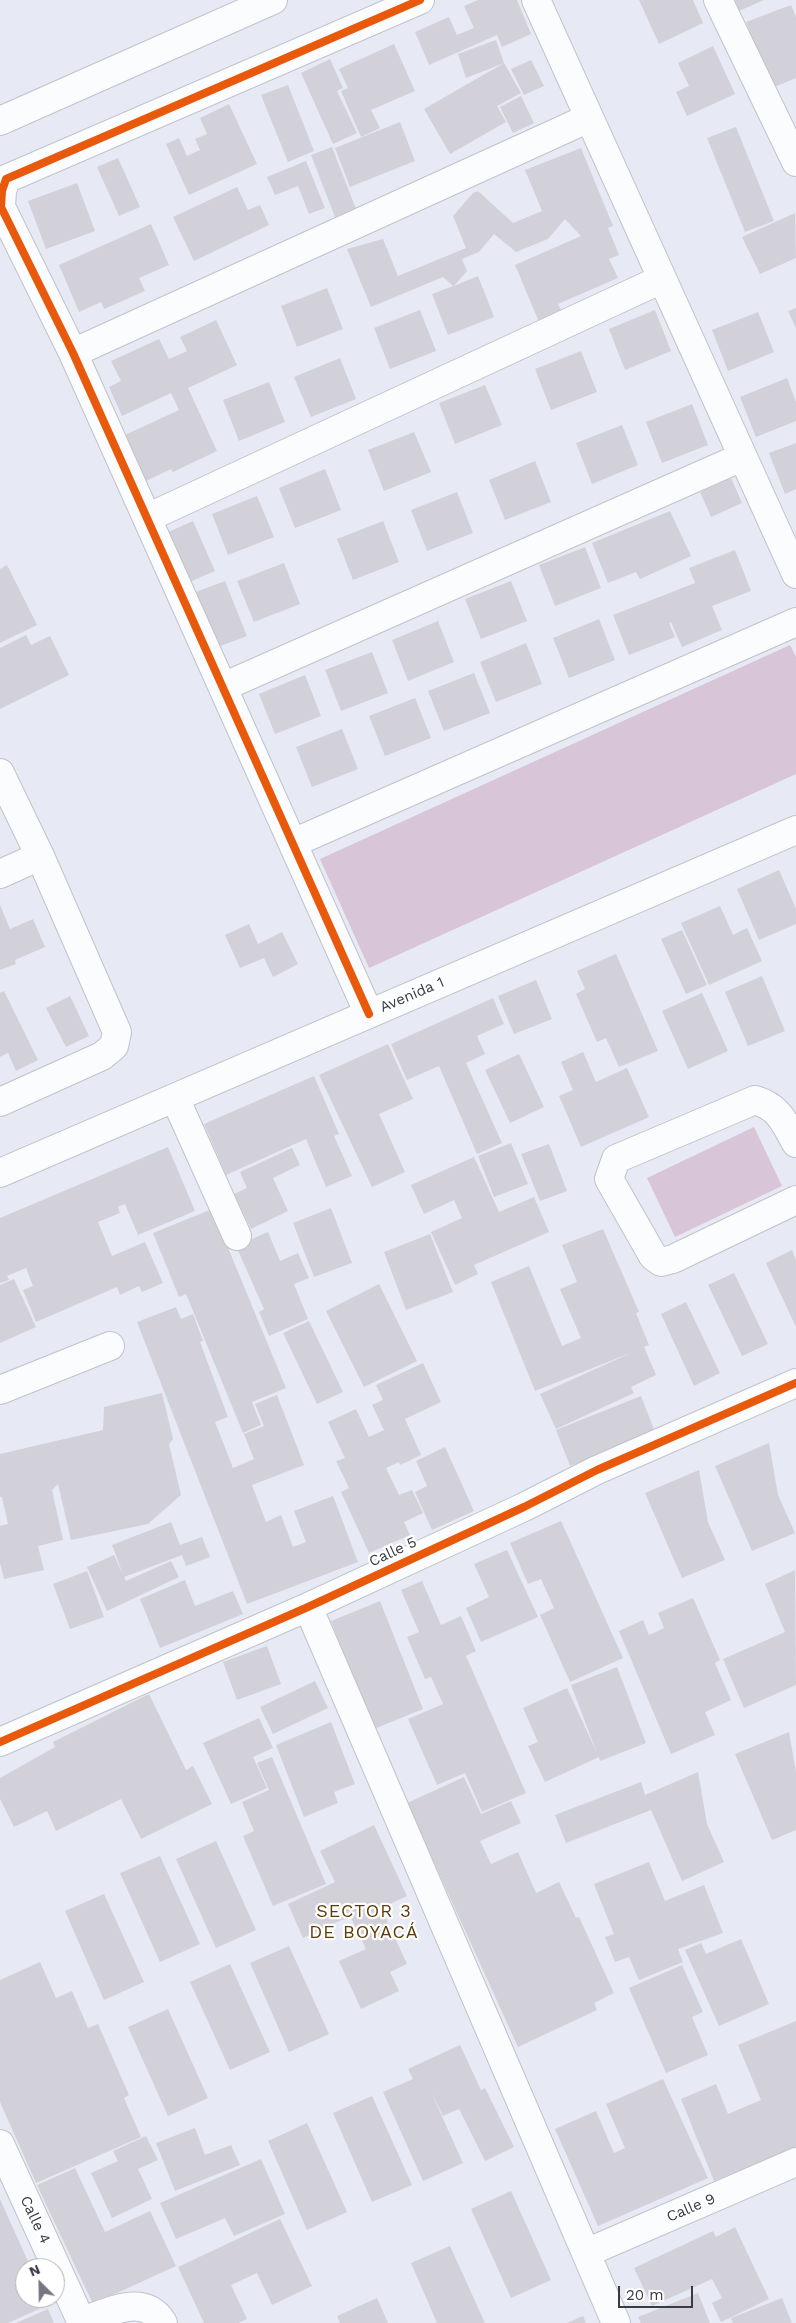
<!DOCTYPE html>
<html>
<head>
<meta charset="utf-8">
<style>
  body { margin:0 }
  #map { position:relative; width:796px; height:2323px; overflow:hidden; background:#e7e9f4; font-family:"Work Sans",sans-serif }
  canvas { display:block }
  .north { position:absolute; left:15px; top:2258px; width:50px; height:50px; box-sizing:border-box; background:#fff; border:1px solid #b0b1b4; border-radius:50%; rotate:337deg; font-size:14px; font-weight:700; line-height:20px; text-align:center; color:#393b43 }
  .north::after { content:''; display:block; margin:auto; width:18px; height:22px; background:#767881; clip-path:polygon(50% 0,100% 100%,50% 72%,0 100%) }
  .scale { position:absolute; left:618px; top:2286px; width:75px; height:22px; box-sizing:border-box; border:2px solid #393b43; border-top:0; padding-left:6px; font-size:15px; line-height:18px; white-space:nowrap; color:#393b43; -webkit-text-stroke:4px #fff; paint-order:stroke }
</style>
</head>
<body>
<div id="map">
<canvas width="796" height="2323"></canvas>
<div class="north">N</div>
<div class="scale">20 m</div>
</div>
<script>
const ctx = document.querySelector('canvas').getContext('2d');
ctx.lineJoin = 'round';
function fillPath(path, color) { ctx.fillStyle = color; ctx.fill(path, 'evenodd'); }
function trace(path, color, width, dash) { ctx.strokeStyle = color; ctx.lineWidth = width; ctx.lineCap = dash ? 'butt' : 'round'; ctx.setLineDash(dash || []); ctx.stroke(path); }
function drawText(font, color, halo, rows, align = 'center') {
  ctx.font = font + ' "Work Sans",sans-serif'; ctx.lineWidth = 4.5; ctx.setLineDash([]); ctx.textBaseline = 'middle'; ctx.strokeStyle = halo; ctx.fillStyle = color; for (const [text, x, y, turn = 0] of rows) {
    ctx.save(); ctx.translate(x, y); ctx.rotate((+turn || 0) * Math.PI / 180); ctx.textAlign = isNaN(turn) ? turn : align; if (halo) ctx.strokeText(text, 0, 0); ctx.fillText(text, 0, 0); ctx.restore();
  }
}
fillPath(new Path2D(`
  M790 645 796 657V774L369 968 320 859Z
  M754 1127 782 1186 675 1237 647 1178Z`), '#d8c5d7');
fillPath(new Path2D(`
  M478 0H517L531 34 502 47 497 35 429 65 415 32 449 17 457 35 474 28 464 6Z
  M639 0H693L703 23 659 44Z
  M735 0H764L739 11Z
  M791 5 796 17V78L772 88 746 22Z
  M496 40 504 63 466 78 458 54Z
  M394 44 415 91 371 110 380 128 361 137 341 91 348 88 339 69Z
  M713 46 735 94 687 116 676 92 689 86 678 63Z
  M330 59 343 88 337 91 357 133 333 144 301 73Z
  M531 60 544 86 524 95 511 69Z
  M504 63 521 93 497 106 506 122 450 154 424 109Z
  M288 85 314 151 288 162 261 95Z
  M521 96 534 123 513 133 500 107Z
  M229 104 257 164 189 195 166 144 179 138 187 156 200 150 195 139 207 134 200 118Z
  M400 122 415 161 350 187 335 148Z
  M736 127 774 221 745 232 707 138Z
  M332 147 356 209 335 217 311 155Z
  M581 148 613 226 608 228 619 255 609 259 618 278 558 304 562 312 539 322 515 265 581 236 565 219 548 239 516 252 494 234 479 252 462 259 467 271 454 286 478 276 494 317 448 335 432 294 453 286 443 277 371 307 347 249 383 239 398 276 466 248 453 216 473 193 478 191 513 223 542 211 525 170Z
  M118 158 140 207 119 216 97 167Z
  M306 161 325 208 309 214 298 186 275 195 267 177Z
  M77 183 95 231 46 249 28 201Z
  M237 187 248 210 260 205 269 225 194 261 173 217Z
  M795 213 796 258 760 274 742 237Z
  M151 224 169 265 139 278 145 291 104 309 101 302 79 312 59 265Z
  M327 288 343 329 297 347 281 306Z
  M796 308V328L788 311Z
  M420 310 436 351 390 369 374 328Z
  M655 310 671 351 625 370 609 329Z
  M758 312 774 352 728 371 712 330Z
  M216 320 237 365 188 388 217 451 173 472 171 469 146 481 125 435 179 410 171 393 122 416 109 387 121 381 111 361 159 339 169 359 187 351 180 337Z
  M581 351 597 392 551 410 535 369Z
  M340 358 356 399 311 417 294 377Z
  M787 378 796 402V421L756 437 740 397Z
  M269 382 285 422 239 441 223 400Z
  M485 385 502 425 455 444 439 403Z
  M692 404 708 445 662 463 646 422Z
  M622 425 638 465 592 484 576 443Z
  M414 432 431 472 384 491 368 450Z
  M796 443V489L785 494 769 453Z
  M535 461 551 502 505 520 489 480Z
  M325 469 341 510 295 528 279 488Z
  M731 478 742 503 711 517 700 492Z
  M457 492 473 533 427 551 411 510Z
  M257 496 274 537 228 555 212 514Z
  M670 511 691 556 640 579 636 572 608 583 592 543Z
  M193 521 215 571 187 583 166 533Z
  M383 521 399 562 353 580 337 539Z
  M585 547 601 588 555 606 539 565Z
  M735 550 751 591 712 606 722 630 682 647 671 622 669 623 675 637 629 655 613 615 695 583 689 568Z
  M284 563 300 604 254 622 237 581Z
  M7 565 37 625 0 643V569Z
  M225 581 247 636 215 648 193 593Z
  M511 581 527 621 481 639 465 599Z
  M599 619 615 660 569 678 553 638Z
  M438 621 454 662 408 681 392 640Z
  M26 635 31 645 50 636 69 675 0 709V648Z
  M526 643 542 684 496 702 480 662Z
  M372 652 388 693 341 711 325 670Z
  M474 673 490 713 444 731 428 691Z
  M305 675 321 716 275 734 259 694Z
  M415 698 431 738 385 756 369 716Z
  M342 729 358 769 312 787 296 747Z
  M779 870 796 909V924L759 940 737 889Z
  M0 905 10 929 33 919 45 947 15 960 16 964 0 970Z
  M720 906 733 935 747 928 762 961 709 985 681 923Z
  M249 924 258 944 282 932 298 964 273 977 264 958 240 968 225 935Z
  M682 930 707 985 686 994 661 939Z
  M616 954 658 1051 619 1067 606 1038 597 1042 576 994 585 989 577 971Z
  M762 976 785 1031 748 1046 725 992Z
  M536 980 552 1019 514 1034 498 996Z
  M4 991 38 1060 16 1071 8 1053 0 1057V993Z
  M702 993 728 1051 688 1069 662 1011Z
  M70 996 89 1036 66 1047 46 1008Z
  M493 998 504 1024 477 1036 485 1054 466 1063 502 1143 477 1154 439 1066 407 1080 391 1044Z
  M388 1044 413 1099 379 1114 405 1172 372 1187 319 1075Z
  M583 1052 596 1082 627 1068 649 1117 581 1147 559 1096 573 1090 561 1062Z
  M519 1054 544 1107 510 1123 485 1070Z
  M314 1076 339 1134 334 1136 352 1176 326 1187 306 1139 226 1175 204 1124Z
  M511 1143 528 1184 494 1197 478 1156Z
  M549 1144 567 1191 540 1201 521 1154Z
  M168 1147 195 1211 138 1235 125 1204 118 1207 120 1213 98 1222 112 1256 145 1242 163 1283 142 1292 139 1286 120 1295 117 1287 36 1322 23 1290 33 1286 26 1268 7 1276 9 1280 0 1283V1218Z
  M292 1148 300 1165 273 1178 288 1211 251 1229 234 1194 247 1188 240 1172Z
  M474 1157 499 1212 534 1197 549 1232 474 1265 478 1274 455 1285 431 1232 462 1218 454 1200 424 1214 411 1185Z
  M331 1208 352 1263 314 1277 293 1223Z
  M212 1209 286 1388 252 1402 261 1425 243 1433 186 1294 179 1297 153 1233Z
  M603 1229 639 1312 636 1313 649 1345 644 1347 656 1375 631 1387 634 1393 556 1429 540 1394 633 1352 535 1391 491 1282 529 1266 562 1346 581 1338 560 1289 577 1282 562 1245Z
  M268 1232 280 1261 298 1253 309 1278 294 1284 308 1319 269 1336 259 1312 264 1309 236 1246Z
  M430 1234 453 1292 406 1310 384 1252Z
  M792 1250 796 1260V1327L766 1263Z
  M734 1273 768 1344 742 1356 708 1285Z
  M14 1279 36 1327 0 1343V1285Z
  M379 1284 417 1361 364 1387 326 1311Z
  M686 1302 720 1373 694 1386 661 1314Z
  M176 1307 181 1319 193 1314 203 1341 200 1342 228 1417 215 1422 233 1468 254 1459 244 1434 264 1426 255 1404 277 1395 304 1465 252 1485 266 1522 281 1515 293 1547 306 1542 294 1511 333 1496 358 1562 247 1604 137 1322Z
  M309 1321 343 1392 317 1404 283 1333Z
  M423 1363 441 1402 405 1419 421 1455 400 1465 399 1462 386 1468 399 1495 412 1490 423 1513 404 1522 410 1535 369 1553 341 1492 349 1488 336 1461 345 1458 328 1422 356 1409 369 1437 384 1430 372 1405 383 1400 376 1385Z
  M162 1393 173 1439 169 1444 181 1495 148 1524 71 1540 58 1484 52 1490 63 1540 38 1546 44 1570 4 1579 0 1563V1526L8 1524 2 1497H0V1454L103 1430 104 1407Z
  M641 1396 655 1432 570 1466 556 1430Z
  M769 1443 778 1495 795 1533 752 1551 715 1466Z
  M445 1447 474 1511 432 1530 415 1492 427 1486 416 1461Z
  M699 1470 708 1522 725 1560 682 1578 645 1493Z
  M561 1521 623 1658 570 1682 540 1615 554 1608 541 1579 528 1584 510 1543Z
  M171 1522 180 1545 202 1537 210 1557 186 1566 182 1555 124 1577 112 1545Z
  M507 1550 538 1617 481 1642 466 1608 489 1597 474 1564Z
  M114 1555 126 1581 171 1561 179 1577 107 1611 87 1567Z
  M795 1570 796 1685 744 1708 723 1659 785 1632 765 1584Z
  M87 1571 104 1617 70 1629 53 1584Z
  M185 1580 195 1606 233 1591 243 1614 160 1648 140 1599Z
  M422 1581 441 1625 461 1616 476 1651 466 1656 526 1793 482 1812 465 1773 437 1785 408 1719 443 1704 431 1677 425 1679 407 1637 419 1632 401 1590Z
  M693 1598 720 1660 715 1663 731 1700 705 1712 715 1735 671 1754 619 1631 643 1620 649 1635 664 1628 658 1613Z
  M380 1601 423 1709 374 1729 331 1621Z
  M267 1646 281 1684 237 1700 223 1662Z
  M617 1667 646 1743 600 1761 599 1757 545 1782 528 1746 538 1742 523 1708 567 1688 597 1753 571 1685Z
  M315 1681 328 1708 273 1734 260 1707Z
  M149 1694 186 1770 193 1766 212 1804 141 1839 121 1799 56 1831 47 1811 14 1827 0 1799V1778L55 1747 53 1742Z
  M259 1718 273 1748 253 1757 267 1788 231 1804 203 1743Z
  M331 1722 355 1784 334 1792 338 1803 304 1817 276 1745Z
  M789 1732 796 1772V1830L772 1840 735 1754Z
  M272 1757 326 1884 273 1906 243 1836 254 1831 242 1802 269 1790 257 1763Z
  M698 1772 707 1824 724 1862 682 1881 651 1810 566 1843 555 1815 641 1782 645 1795Z
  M464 1777 481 1814 511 1801 521 1823 480 1841 491 1864 518 1852 536 1893 559 1882 576 1918 579 1917 614 1993 594 2003 597 2010 518 2047 407 1803Z
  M374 1825 407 1896 381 1908 407 1964 390 1972 399 1991 361 2009 339 1961 366 1949 350 1916 303 1938 288 1904 335 1882 320 1851Z
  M216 1841 256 1930 216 1948 176 1859Z
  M160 1856 200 1944 160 1962 120 1873Z
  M649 1862 665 1901 704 1885 723 1933 678 1949 683 1962 639 1980 629 1957 615 1962 605 1937 614 1934 594 1884Z
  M104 1894 144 1982 104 2000 65 1911Z
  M741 1939 769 2004 719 2026 685 1950 701 1943 706 1954Z
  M289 1946 329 2034 289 2052 250 1963Z
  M40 1962 56 1998 72 1991 88 2028 98 2024 129 2095 124 2098 141 2137 36 2183 0 2102V1980Z
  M230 1964 270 2052 230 2070 190 1982Z
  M682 1965 703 2012 692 2017 708 2055 666 2073 629 1988Z
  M168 2009 208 2098 168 2116 128 2027Z
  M796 2021V2147L714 2181 681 2099 716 2084 728 2114 761 2100 738 2045Z
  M460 2045 481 2090 485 2088 514 2147 485 2161 459 2109 443 2116 431 2092 463 2163 423 2181 383 2092 413 2079 408 2069Z
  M663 2079 708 2178 598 2226 555 2129 596 2111 614 2153 625 2148 606 2104Z
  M372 2096 412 2185 372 2202 333 2113Z
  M307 2123 347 2212 307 2230 268 2141Z
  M195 2128 205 2155 231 2145 240 2165 175 2191 156 2143Z
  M146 2136 158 2160 138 2169 152 2199 112 2218 91 2173 118 2161 113 2151Z
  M261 2159 285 2214 234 2236 225 2218 176 2239 160 2203Z
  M75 2168 105 2232 150 2211 176 2266 93 2304 37 2185Z
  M511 2191 551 2280 511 2298 471 2209Z
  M0 2199 31 2268H25V2298H45L48 2305 8 2323H0Z
  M280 2219 312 2286 272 2305 257 2273 231 2285 247 2319 238 2323H204L178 2267Z
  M735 2227 769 2299 721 2322 712 2303 722 2298 712 2279 652 2306 634 2268 713 2231 716 2237Z
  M450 2246 485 2323H437L411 2263Z
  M698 2293 710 2323H641L638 2317Z
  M377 2298 388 2323H340L337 2316Z
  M782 2298 792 2323H733L731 2318Z
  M48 2309 54 2323H16Z
  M583 2316 586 2323H567Z`), '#d2d1da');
const minor = new Path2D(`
  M536 0 796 574
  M718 0 796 162
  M0 121 273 0
  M73 353 589 118
  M147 518 662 279
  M223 687 742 457
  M0 773 40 856 117 1032 114 1046 102 1056 0 1102
  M293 843 796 622
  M0 874 40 856
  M369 1014 73 353 1 207 2 191 6 179 420 0
  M175 1098 237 1236
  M796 1143C784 1122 779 1107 755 1100L616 1159 609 1179 653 1256 661 1262 673 1259 796 1200
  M0 1173 796 830
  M0 1390 110 1346
  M308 1607 616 2323
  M0 1742 308 1607 524 1507 597 1470 796 1383
  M0 2144 82 2323
  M586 2253 796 2162
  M81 2321C109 2313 144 2292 163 2323`);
trace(minor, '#c1c2cb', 30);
trace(minor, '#fbfcfd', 28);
trace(new Path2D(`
  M369 1014 73 353 1 207 2 191 6 179 420 0
  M0 1742 308 1607 524 1507 597 1470 796 1383`), '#e8590c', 8);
drawText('15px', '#393b43', '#fff', [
  ["Avenida 1",412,995,-23],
  ["Calle 5",393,1552,-25],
  ["Calle 9",691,2208,-23],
  ["Calle 4",35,2220,65]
]);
ctx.letterSpacing = '1px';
drawText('18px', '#5f3b06', '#fff', [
  ["SECTOR 3",364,1912],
  ["DE BOYACÁ",364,1933]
]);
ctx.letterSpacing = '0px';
</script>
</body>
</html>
